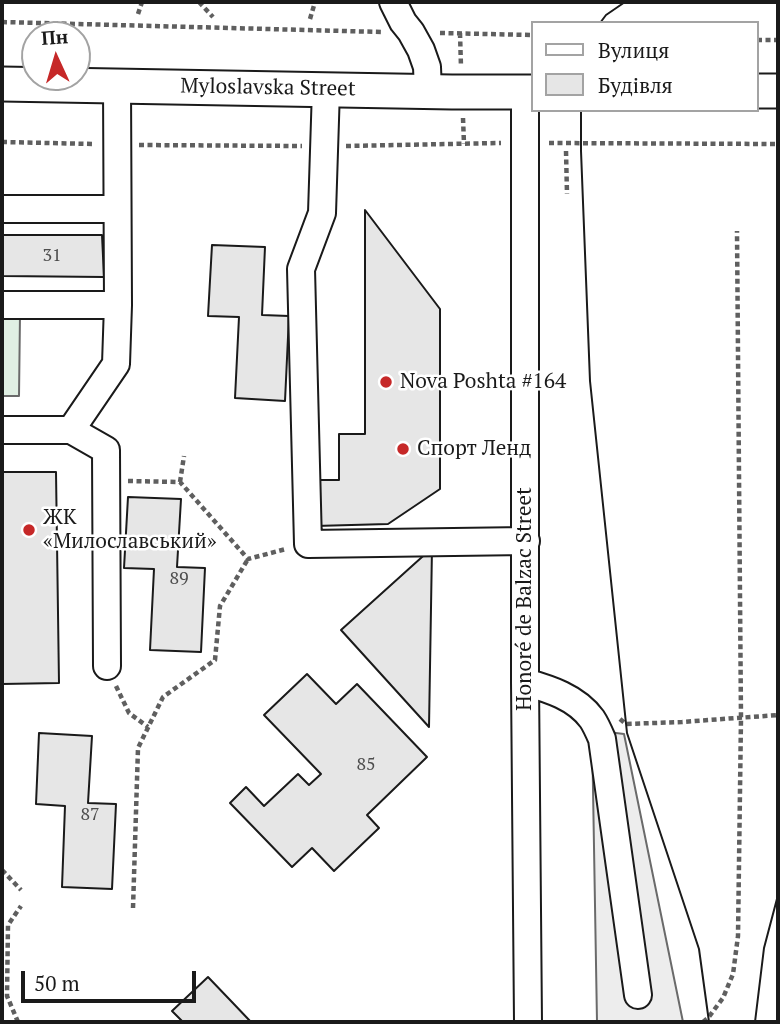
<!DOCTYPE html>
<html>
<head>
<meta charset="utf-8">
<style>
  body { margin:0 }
  #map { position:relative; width:780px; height:1024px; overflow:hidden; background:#fff; font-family:"PT Serif",serif }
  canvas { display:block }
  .frame { position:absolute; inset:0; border:4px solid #1a1a1a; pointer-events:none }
  .legend { position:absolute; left:531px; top:21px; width:228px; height:91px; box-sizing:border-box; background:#fff; border:2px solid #a3a3a3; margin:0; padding:9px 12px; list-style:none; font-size:21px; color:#1a1a1a }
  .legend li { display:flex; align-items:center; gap:14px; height:35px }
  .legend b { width:35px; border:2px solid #a3a3a3 }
  .north { position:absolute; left:21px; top:21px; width:70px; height:70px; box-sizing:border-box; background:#fff; border:2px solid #a3a3a3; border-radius:50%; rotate:356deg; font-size:19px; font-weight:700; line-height:28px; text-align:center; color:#1a1a1a }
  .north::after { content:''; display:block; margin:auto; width:24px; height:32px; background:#c62828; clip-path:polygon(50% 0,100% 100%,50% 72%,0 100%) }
  .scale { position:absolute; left:21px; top:971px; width:175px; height:32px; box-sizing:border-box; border:4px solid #1a1a1a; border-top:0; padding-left:9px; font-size:21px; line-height:24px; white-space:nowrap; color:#1a1a1a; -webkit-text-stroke:5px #fff; paint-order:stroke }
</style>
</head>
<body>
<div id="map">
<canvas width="780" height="1024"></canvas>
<div class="frame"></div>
<ul class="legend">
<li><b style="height:9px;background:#fff"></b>Вулиця</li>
<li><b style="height:19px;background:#e6e6e6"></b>Будівля</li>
</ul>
<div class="north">Пн</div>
<div class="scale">50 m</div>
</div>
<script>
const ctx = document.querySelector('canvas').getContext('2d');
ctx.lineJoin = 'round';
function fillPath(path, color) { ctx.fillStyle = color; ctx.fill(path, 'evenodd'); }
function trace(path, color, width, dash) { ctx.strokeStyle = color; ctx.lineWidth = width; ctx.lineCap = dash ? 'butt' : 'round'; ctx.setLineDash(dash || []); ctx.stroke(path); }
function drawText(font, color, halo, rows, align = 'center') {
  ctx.font = font + ' "PT Serif",serif'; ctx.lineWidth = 5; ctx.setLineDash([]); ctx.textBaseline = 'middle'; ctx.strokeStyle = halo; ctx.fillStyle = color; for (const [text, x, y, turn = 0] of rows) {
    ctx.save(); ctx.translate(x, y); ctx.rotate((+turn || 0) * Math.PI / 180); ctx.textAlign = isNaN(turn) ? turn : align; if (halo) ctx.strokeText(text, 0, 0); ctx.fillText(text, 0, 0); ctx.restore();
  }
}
const green = new Path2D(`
  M2 315H20L19 396H2Z`);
fillPath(green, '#e0efe3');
trace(green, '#6a6a6a', 2);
const parking = new Path2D(`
  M592 730 624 734 683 1022H597Z`);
fillPath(parking, '#ededed');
trace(parking, '#6a6a6a', 2);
const building = new Path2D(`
  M365 210 440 309V489L388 524 315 526V480H339V434H365Z
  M2 235H102L104 277 2 276Z
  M212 245 265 247 262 315 289 316 285 401 235 398 239 317 208 316Z
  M2 472H56L59 683 2 684Z
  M128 497 181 499 177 567 205 568 201 652 150 650 154 569 124 568Z
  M432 548 429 727 341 630Z
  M307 674 336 704 357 684 427 757 367 815 379 828 334 871 312 848 292 867 230 803 246 787 264 806 298 774 309 785 321 774 264 715Z
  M39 733 92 736 88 803 116 804 112 889 62 887 65 806 36 804Z
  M208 977 231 1001 251 1022H183L172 1011Z`);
fillPath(building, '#e6e6e6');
trace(building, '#1a1a1a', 2);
const minor = new Path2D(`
  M393 2 403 22 411 32 421 50 427 67 428 91
  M326 89 322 213 301 269 308 544 526 541
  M525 92V682L528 1022
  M2 209H117
  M2 305H118
  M2 430H71L116 364 118 305 117 85
  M71 430 106 450 107 666
  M525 682C549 689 576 697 592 719 596 725 599 732 602 739L638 995`);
const major = new Path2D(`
  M2 84 452 92H533
  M757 91H778`);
trace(minor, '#1a1a1a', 30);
trace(major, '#1a1a1a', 37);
trace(new Path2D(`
  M199 2 213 17
  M138 14 142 2
  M310 19 315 2
  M2 22 382 32
  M440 33 533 35
  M460 33 461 67
  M757 40H778
  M463 118 464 144
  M2 142 95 144
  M549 143 778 144
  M139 145 302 146
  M346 146 501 143
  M566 151 567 194
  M128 481 180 482 248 559 286 549
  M180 482 184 456
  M116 686 129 713 148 727
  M620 719 626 724 682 722 778 715
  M2 870 21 890
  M133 908 138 748 163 697 215 660 220 606 248 559
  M18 1022 7 996 8 925 21 906
  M703 1022 708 1018 723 998 733 974 738 936 741 718 737 231`), '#5f5f5f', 4.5, [5, 3.5]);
trace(minor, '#fff', 26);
trace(major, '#fff', 33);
trace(new Path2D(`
  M600 23 606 15 625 2
  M581 110V151L590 381 627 733 699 949 709 1022
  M755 1022 764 948 778 895`), '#1a1a1a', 2);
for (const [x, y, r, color] of [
  [386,382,7,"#c62828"],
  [403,449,7,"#c62828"],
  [29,530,7,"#c62828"]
]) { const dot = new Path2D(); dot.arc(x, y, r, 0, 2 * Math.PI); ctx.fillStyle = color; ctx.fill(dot); trace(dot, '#fff', 2.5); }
drawText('18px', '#4d4d4d', null, [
  ["31",52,256],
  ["89",179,579],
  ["85",366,765],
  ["87",90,815]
]);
drawText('21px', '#1a1a1a', '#fff', [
  ["Myloslavska Street",268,88,1],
  ["Honoré de Balzac Street",525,599,-90]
]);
drawText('21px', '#1a1a1a', '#fff', [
  ["Nova Poshta #164",400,382],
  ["Спорт Ленд",417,449],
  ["ЖК",43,518],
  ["«Милославський»",43,542]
], 'left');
</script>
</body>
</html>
